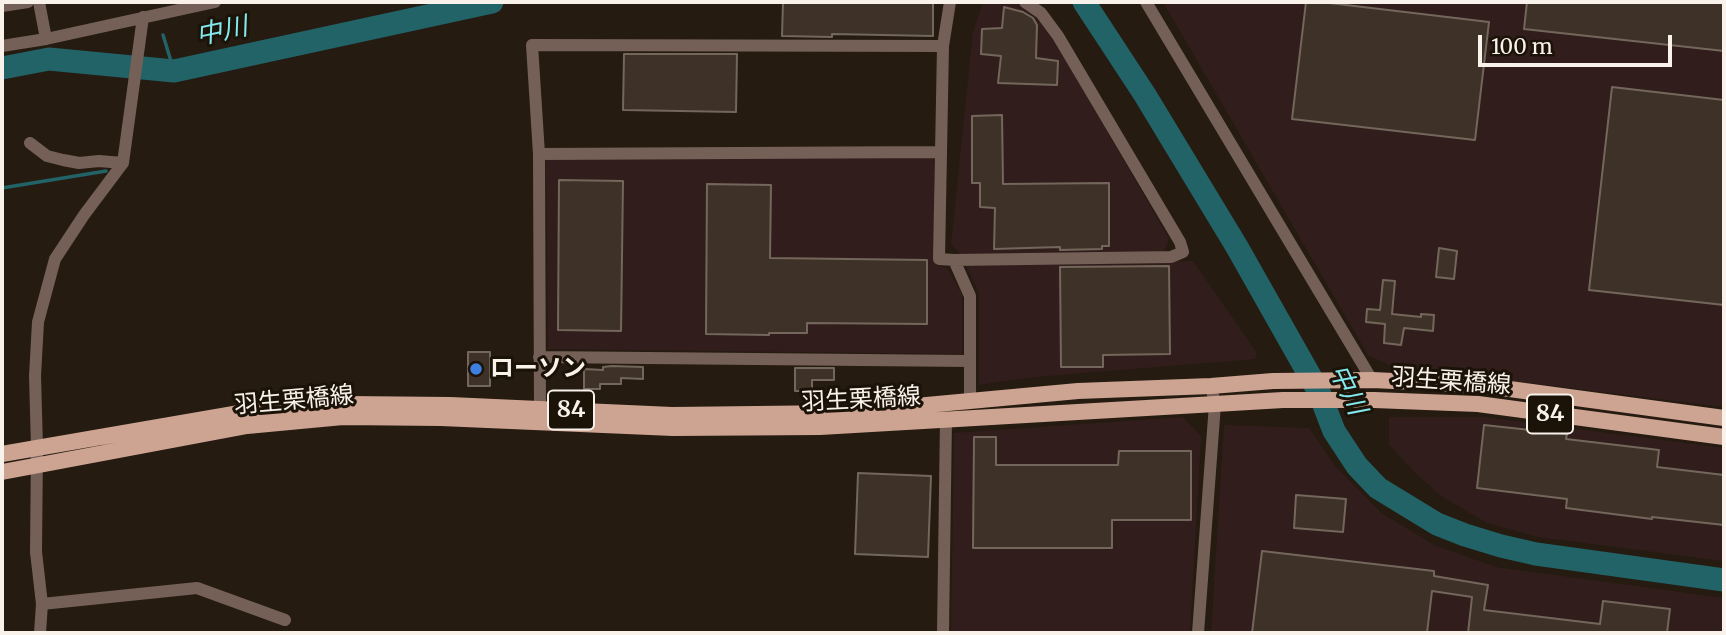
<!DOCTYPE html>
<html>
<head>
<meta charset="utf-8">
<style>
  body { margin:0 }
  #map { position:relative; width:1726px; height:635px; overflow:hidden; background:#251b11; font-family:Merriweather,serif }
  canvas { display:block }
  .frame { position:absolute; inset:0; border:4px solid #f9f2eb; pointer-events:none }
  .scale { position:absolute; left:1478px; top:35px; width:194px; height:32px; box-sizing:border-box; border:4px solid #f9f2eb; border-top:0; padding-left:9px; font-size:21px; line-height:24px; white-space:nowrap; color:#f9f2eb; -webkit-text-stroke:5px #1b1208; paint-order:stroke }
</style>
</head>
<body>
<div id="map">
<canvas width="1726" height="635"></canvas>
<div class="frame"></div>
<div class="scale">100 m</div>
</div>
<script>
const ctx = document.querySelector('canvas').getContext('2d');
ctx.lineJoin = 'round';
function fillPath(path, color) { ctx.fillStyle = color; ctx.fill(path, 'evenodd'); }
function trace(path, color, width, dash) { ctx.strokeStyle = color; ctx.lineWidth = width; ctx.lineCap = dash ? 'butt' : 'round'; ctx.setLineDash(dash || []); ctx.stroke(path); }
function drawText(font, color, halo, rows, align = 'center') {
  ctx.font = font + ' Merriweather,"Noto Sans JP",serif'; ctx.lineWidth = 6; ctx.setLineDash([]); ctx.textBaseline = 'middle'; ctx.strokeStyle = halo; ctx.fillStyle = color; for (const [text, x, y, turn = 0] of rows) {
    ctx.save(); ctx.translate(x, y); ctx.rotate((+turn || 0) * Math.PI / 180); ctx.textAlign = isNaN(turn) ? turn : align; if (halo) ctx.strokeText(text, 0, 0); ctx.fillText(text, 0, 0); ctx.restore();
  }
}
fillPath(new Path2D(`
  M983 2H1014L1022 5 1038 18 1053 37 1169 239 1164 251 961 254 951 244 973 32Z
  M1163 2H1724V407L1391 366 1368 355Z
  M546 158H934L935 265 947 268 962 294V354L548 349Z
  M1193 261 1257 353 1255 359 1034 377 979 385V293L966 265Z
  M1183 417 1201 436 1190 633H951L954 433Z
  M1389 417H1484L1724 448V561L1538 537 1487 523 1441 496 1414 472 1389 444Z
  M1224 425 1309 428 1336 467 1380 512 1434 545 1496 567 1724 598V633H1211Z`), '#311e1c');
trace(new Path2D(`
  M163 35 174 71
  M2 188 106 171`), '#216367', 3.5);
trace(new Path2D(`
  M1084 2 1145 95 1237 247 1319 392 1334 431 1357 466 1378 488 1437 524 1465 535 1501 546 1536 554 1724 580
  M2 68 49 59 174 71 492 2`), '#216367', 23);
const building = new Path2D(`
  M783 2H933V36L832 34V37L782 36Z
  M1306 2H1321L1489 22 1475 140 1292 119Z
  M1527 2H1724V51L1524 29Z
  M1004 7 1023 12 1033 18 1037 25 1036 58 1058 61 1057 85 998 83 1001 56 981 54 982 29 1002 28Z
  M624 54H737L736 112 623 110Z
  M1612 87 1724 100V305L1589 290Z
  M1002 115 1003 184 1109 183V246H1102V249L1060 250V247L994 249 995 208 980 207V183H972V116Z
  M559 180 623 181 621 331 558 330Z
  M707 184 771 185 770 258 927 260V324L807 323V333H769V335L706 334Z
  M1439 248 1457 251 1454 279 1436 277Z
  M1169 266 1170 354 1103 355V367H1061L1060 267Z
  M1383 280 1395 281 1392 314 1421 317V314L1434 315 1433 331 1404 328 1401 345 1384 343 1385 324 1366 322 1367 309 1380 310Z
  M468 352H490V386H468Z
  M612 366 643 367V379L621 378V384H600V389H584V369L603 370V367Z
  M795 368H834V380H812V391H795Z
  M1484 425 1567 434 1566 439 1659 450 1657 467 1724 475V525L1652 517V519L1566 508 1567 499 1477 488Z
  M974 437H996V465H1118L1119 451H1191V520H1112V548H973Z
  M858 473 931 476 928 557 855 554Z
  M1296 495 1346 499 1343 532 1294 528Z
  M1262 551 1434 571V576L1488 585 1484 610 1600 624 1603 601 1670 609 1667 633H1468L1472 597 1432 591 1427 633H1252Z`);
fillPath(building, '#3e3228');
trace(building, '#73675b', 2);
trace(new Path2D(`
  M39 2 46 39
  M950 2 943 46 939 259 954 260 970 296V401
  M1146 2 1372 380
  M2 6 28 2
  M2 46 46 39 215 2
  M30 143 47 156 63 160 79 163 99 161 123 163
  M539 154 941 152
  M954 260 1171 257 1183 252 1180 242 1058 36 1041 13 1025 2
  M539 357 970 361
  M540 409 539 154 532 45 943 46
  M42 604 197 588 285 620
  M40 633 42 604 36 552 37 447 35 376 38 322 55 259 84 215 123 163 143 17
  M943 633 946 419
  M1198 633 1215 404 1211 386`), '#746057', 12);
trace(new Path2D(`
  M2 454 251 411 348 404 450 405 672 415 840 413 1078 391 1211 386 1273 381 1372 380 1480 385 1724 418
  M2 472 247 426 343 417 441 418 673 428 820 427 1215 404 1283 400H1374L1478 404 1724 437`), '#cda492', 16);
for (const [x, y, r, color] of [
  [476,369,7,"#3f7fe0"]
]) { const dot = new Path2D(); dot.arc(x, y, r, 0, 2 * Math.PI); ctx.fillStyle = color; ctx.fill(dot); trace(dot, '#1b1208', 2.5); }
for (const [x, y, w] of [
  [571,410,46],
  [1550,414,46]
]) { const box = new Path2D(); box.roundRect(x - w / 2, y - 19.5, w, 39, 5); ctx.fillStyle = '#1b1208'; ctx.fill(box); trace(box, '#f9f2eb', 2); }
drawText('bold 23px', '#f9f2eb', null, [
  ["84",571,410],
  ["84",1550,414]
]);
drawText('bold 24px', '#f9f2eb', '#1b1208', [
  ["ローソン",490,369]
], 'left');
drawText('24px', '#f9f2eb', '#1b1208', [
  ["羽生栗橋線",1451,382,4],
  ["羽生栗橋線",861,400,-3],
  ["羽生栗橋線",294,401,-5]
]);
drawText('italic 26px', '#85eaef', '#1b1208', [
  ["中川",222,32,-12],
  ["中川",1347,390,65]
]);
</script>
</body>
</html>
